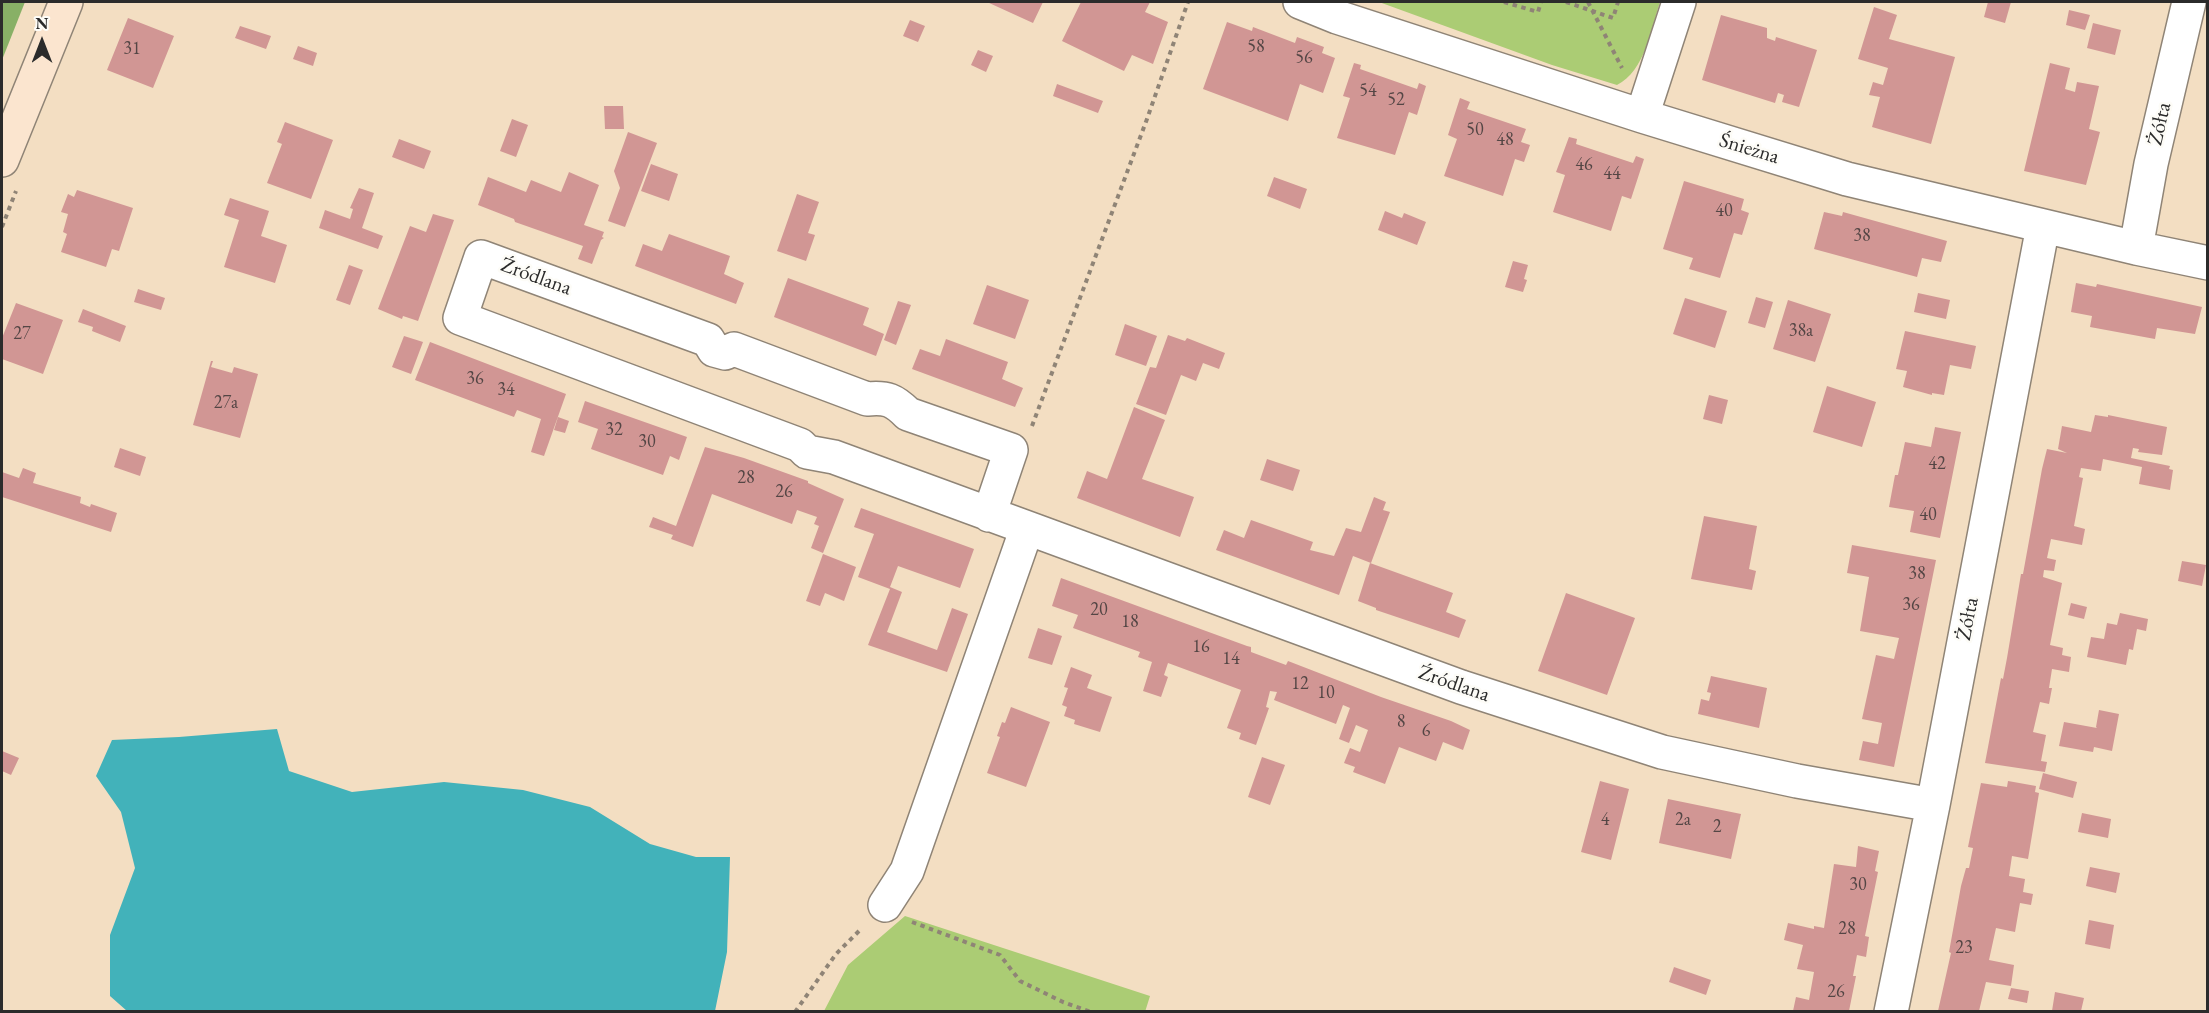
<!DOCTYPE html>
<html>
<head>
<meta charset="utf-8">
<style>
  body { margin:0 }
  #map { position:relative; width:2209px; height:1013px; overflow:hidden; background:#f3dec2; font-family:"EB Garamond",serif }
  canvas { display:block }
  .frame { position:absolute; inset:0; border:3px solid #2b2b2b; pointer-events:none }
  .north { position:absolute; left:12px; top:12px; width:60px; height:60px; -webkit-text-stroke:4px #fdfcf7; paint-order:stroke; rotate:0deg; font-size:16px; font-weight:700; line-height:24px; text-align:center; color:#2b2b2b }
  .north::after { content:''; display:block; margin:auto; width:21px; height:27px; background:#2b2b2b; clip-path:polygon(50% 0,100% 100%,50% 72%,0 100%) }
</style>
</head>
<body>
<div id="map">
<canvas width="2209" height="1013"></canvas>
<div class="frame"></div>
<div class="north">N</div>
</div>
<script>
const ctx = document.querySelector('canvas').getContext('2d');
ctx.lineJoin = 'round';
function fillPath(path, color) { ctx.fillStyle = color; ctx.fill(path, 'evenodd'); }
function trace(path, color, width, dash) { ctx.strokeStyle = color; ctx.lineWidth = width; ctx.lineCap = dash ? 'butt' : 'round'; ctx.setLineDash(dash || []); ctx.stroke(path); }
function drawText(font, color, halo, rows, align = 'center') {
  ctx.font = font + ' "EB Garamond",serif'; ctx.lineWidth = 5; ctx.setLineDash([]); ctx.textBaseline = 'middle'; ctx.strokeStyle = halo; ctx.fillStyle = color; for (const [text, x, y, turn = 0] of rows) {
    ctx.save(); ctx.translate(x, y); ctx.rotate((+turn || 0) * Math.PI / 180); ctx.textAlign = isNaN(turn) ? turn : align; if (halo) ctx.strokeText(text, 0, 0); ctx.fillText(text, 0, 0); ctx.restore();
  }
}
fillPath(new Path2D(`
  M1379 2H1660C1651 29 1645 71 1617 85L1552 65Z
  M905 916 1150 996 1145 1012 824 1011 848 965Z`), '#abcc74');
fillPath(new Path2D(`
  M2 2H25L2 60Z`), '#88b066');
fillPath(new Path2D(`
  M277 729 289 771 352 792 444 782 523 790 590 807 650 844 696 857H730L727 952 715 1011H127L110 996V935L135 868 121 812 96 776 112 740 179 737Z`), '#42b2ba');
fillPath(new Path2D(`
  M987 2H1043L1033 23Z
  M1081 2H1150L1145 12 1168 22 1153 64 1132 55 1124 71 1062 41Z
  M1988 2H2011L2005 23 1984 17Z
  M1874 7 1897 15 1889 39 1955 57 1931 144 1872 127 1880 97 1869 95 1873 82 1883 85 1888 68 1858 59Z
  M2069 10 2090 15 2085 30 2066 25Z
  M1721 15 1767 28V38L1775 41 1776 37 1817 50 1799 107 1782 102 1784 95 1778 93 1775 103 1702 80Z
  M128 18 174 36 153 88 107 70Z
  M910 20 925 26 918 42 903 36Z
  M1227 22 1252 31 1253 27 1295 43 1297 37 1324 47 1322 53 1335 58 1323 93 1300 84 1288 121 1203 89Z
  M2093 23 2121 30 2115 55 2087 48Z
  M240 26 271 36 266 49 235 38Z
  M298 46 317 53 313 66 293 59Z
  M978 50 993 56 986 72 971 65Z
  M1354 63 1361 65 1360 69 1417 89 1419 83 1426 86 1417 115 1409 112 1395 155 1337 138 1350 98 1343 96Z
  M2050 63 2070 68 2065 89 2075 92 2077 82 2099 86 2089 129 2100 132 2086 185 2024 171Z
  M1057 84 1103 101 1098 113 1053 96Z
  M1460 98 1470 102 1467 109 1526 129 1521 142 1530 145 1524 162 1515 159 1503 196 1444 176 1457 139 1448 135Z
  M604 106H623L624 129H605Z
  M512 119 528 125 516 157 500 151Z
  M285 122 333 140 311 199 267 183 282 144 277 142Z
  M628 132 657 143 625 227 608 221 620 188 614 171Z
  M1569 137 1577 139 1576 144 1633 163 1636 156 1644 159 1631 199 1622 196 1611 231 1553 212 1565 175 1556 172Z
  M399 139 431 151 424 169 392 157Z
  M651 164 678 174 669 201 641 191Z
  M569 172 599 185 584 225 604 232 602 237 604 238 601 240 592 264 578 259 583 246 515 222 514 219 478 205 488 177 526 192 531 180 561 192Z
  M1274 177 1307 189 1300 209 1267 196Z
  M1684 181 1744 199 1741 210 1749 213 1742 235 1734 233 1720 278 1689 269 1693 258 1663 249Z
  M359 188 374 193 362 228 383 236 378 249 319 228 325 210 350 219 353 209 350 208Z
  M77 190 133 208 119 251 112 249 106 267 61 252 67 234 63 232 68 214 61 212 68 194 74 197Z
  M797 194 819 202 808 233 815 235 806 261 777 251Z
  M230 198 269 211 261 236 287 245 275 283 224 267 239 220 224 215Z
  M1385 211 1402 218 1404 213 1426 222 1417 245 1378 230Z
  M1824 212 1842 216 1843 212 1947 241 1941 262 1922 258 1917 277 1814 249Z
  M433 214 454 220 418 321 403 316 402 319 378 309 410 226 426 232Z
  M669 234 730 256 724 274 744 283 736 304 635 266 643 244 662 251Z
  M1513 261 1528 265 1524 279 1527 280 1523 292 1505 287Z
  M349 265 363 270 350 305 336 300Z
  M788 278 869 308 863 325 884 334 876 356 774 317Z
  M2076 283 2096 287 2097 284 2202 307 2195 334 2157 328 2155 339 2090 327 2092 316 2071 312Z
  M987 285 1029 300 1015 339 973 324Z
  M138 289 165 298 161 310 134 302Z
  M1918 293 1950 300 1946 319 1914 312Z
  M1756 297 1773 302 1765 328 1748 323Z
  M1685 298 1727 311 1715 348 1673 334Z
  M1788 300 1831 314 1815 362 1773 349Z
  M898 301 911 305 896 345 884 340Z
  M16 303 63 320 43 374 2 359V338Z
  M83 309 126 326 120 342 92 331 93 327 78 322Z
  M1125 324 1157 336 1146 366 1115 355Z
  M1905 331 1976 346 1971 369 1950 365 1944 395 1932 393V395L1903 387 1907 371 1896 369Z
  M1168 335 1185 341 1187 338 1225 353 1219 369 1203 363 1196 381 1181 375 1166 415 1136 404 1150 367 1156 368Z
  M404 336 423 342 411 374 392 367Z
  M946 339 1008 362 1002 379 1023 388 1015 407 912 369 920 349 940 356Z
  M430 342 566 394 544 456 531 452 541 419 517 410 514 417 415 380Z
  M211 361H213L211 367 232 373 234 367 258 374 240 438 193 425Z
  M1827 386 1876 402 1862 447 1813 432Z
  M1709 395 1728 400 1722 424 1703 419Z
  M585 401 687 437 679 460 670 456 663 475 591 449 598 429 578 422Z
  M1134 407 1165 420 1142 479 1194 497 1180 537 1077 498 1087 471 1107 479Z
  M2095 415 2108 417V415L2167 427 2162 455 2138 452 2139 449 2133 448 2131 458 2170 466 2169 469 2173 470 2170 490 2139 484 2142 467 2103 459 2101 471 2081 468 2079 477 2083 478 2074 526 2085 529 2082 545 2051 539 2047 558 2056 560 2054 571 2044 570 2043 577 2062 583 2050 645 2063 648 2062 655 2071 657 2069 672 2052 669 2049 688H2052L2049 704 2040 702 2033 732 2046 735 2041 761 2047 762 2045 772 1985 763 2001 678 2003 679 2007 658 2021 574H2023L2042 469 2047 449 2067 453 2058 449 2062 426 2091 432Z
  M558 417 569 421 565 433 554 430Z
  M1935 427 1961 432 1940 538 1910 532 1914 511 1889 507 1895 475H1898L1905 442 1931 447Z
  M705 447 744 458 808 481V483L844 499 823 553 811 548 819 526 814 524 817 517 797 510 792 524 712 494 693 547 671 539 673 535 649 527 653 517 676 526Z
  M120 448 146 457 140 476 114 467Z
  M1267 459 1300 470 1293 491 1260 480Z
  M23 468 36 473 33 483 81 497 80 503 90 507 91 504 117 513 111 532 2 497V472L19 478Z
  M1374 497 1386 502 1383 510 1390 512 1371 563 1353 556 1339 595 1216 550 1224 530 1244 538 1251 520 1313 542 1310 550 1334 556 1346 528 1361 532Z
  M861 508 974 549 960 588 898 566 890 587 902 592 887 632 937 650 952 608 968 614 947 672 868 645 890 589 858 577 874 534 854 527Z
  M1704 516 1757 526 1749 569 1756 571 1752 590 1691 579Z
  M1852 545 1936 560 1894 767 1859 760 1863 741 1878 744 1882 723 1862 719 1876 655 1894 659 1899 638 1860 631 1869 577 1847 573Z
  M823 554 856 567 844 601 825 593 820 606 806 601Z
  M2182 561 2206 565 2202 586 2178 581Z
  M1370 563 1453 593 1446 612 1466 620 1459 638 1376 610V608L1358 601Z
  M1061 578 1247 646 1251 647V652L1286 665 1288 661 1381 697 1451 721 1470 730 1463 750 1443 742 1436 761 1399 747 1385 784 1353 772 1355 767 1344 763 1350 748 1360 752 1368 730 1356 725 1349 743 1339 739 1350 708 1343 705 1336 724 1274 700 1277 692 1270 691 1266 707 1269 708 1256 745 1239 739 1241 733 1227 728 1241 690 1168 663 1164 675 1168 677 1161 697 1143 691 1152 662 1138 657 1140 652 1073 628 1078 615 1052 606Z
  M1566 593 1635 618 1607 695 1538 671Z
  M2071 603 2087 607 2084 619 2068 615Z
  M2120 613 2148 619 2146 631 2137 629 2133 650 2129 649 2126 665 2087 657 2091 637 2104 639 2107 623 2117 625Z
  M1038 628 1062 636 1052 665 1028 658Z
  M1071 667 1092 675 1087 688 1112 697 1100 732 1074 724 1075 720 1064 716 1067 707 1062 705 1068 688 1064 687Z
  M1711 676 1767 688 1759 728 1698 714 1701 699 1709 701 1711 693 1707 692Z
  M1011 707 1050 722 1026 787 987 773 1000 737 997 736 1002 722 1005 723Z
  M2099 710 2119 714 2112 751 2094 747 2093 752 2059 746 2064 722 2097 728 2096 727Z
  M2 751 19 758 11 775 2 771Z
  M1262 757 1285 765 1270 805 1248 797Z
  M2043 773 2077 782 2073 798 2039 789Z
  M1600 781 1629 789 1611 860 1581 852Z
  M2008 781 2036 786 2035 792 2039 793 2028 859 2012 856 2009 876 2025 879 2023 892 2033 894 2031 905 2020 903 2015 932 1996 928 1989 960 2014 965 2011 986 1986 982 1979 1011H1938L1951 953 1949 952 1961 886 1966 868H1969L1973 848 1968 847 1981 783 2007 787Z
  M1668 799 1741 814 1731 859 1659 843Z
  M2082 813 2111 819 2108 838 2078 832Z
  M1858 846 1879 851 1875 871 1878 872 1865 936 1869 937 1866 957 1857 955 1853 976H1856L1849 1011H1793L1796 997 1809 1000 1814 972 1797 969 1803 945 1784 940 1788 923 1814 929V926L1824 928 1834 864 1856 867Z
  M2090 867 2120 873 2116 893 2086 886Z
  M2089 920 2114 925 2110 949 2085 944Z
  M1674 967 1711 980 1706 995 1669 982Z
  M2011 988 2029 991 2027 1003 2008 999Z
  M2055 992 2084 998 2081 1011H2052Z`), '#d19694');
const street = new Path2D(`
  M1300 2 1337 17 1642 116 1847 179 2136 248 2208 263
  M1642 116 1679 2
  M2136 248 2151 164 2189 2
  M989 515 1011 450 908 414C894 400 887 397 867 399L734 349 725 353 714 350 708 340 481 257 460 318 800 445 807 452 834 457 1461 687 1662 752 1797 781 1933 805
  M885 905 907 871 1027 528
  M1891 1012 1933 805 2043 226`);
const secondary = new Path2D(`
  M2 160 66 2`);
trace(street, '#8f8476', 36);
trace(secondary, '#8f8476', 36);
trace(new Path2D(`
  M1504 2 1538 12 1541 2
  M1566 2 1613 18 1618 2
  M1588 2 1622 68
  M2 227 16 191
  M1032 426 1147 119 1188 2
  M912 922 1000 955 1020 981 1063 1002 1091 1012
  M795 1012 836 954 862 928`), '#8f8476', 4, [4.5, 4.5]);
trace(street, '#fff', 33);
trace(secondary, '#fbe5cf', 33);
drawText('18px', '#544645', null, [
  ["58",1256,47],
  ["31",132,49],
  ["56",1304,58],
  ["54",1368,91],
  ["52",1396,100],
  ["50",1475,130],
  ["48",1505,140],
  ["46",1584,165],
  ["44",1612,174],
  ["40",1724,211],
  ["38",1862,236],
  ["38a",1801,331],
  ["27",22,334],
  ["36",475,379],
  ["34",506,390],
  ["27a",226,403],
  ["32",614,430],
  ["30",647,442],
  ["42",1937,464],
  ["28",746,478],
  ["26",784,492],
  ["40",1928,515],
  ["38",1917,574],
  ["36",1911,605],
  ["20",1099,610],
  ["18",1130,622],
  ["16",1201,647],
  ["14",1231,659],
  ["12",1300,684],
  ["10",1326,693],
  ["8",1401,722],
  ["6",1426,731],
  ["4",1605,820],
  ["2a",1683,820],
  ["2",1717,827],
  ["30",1858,885],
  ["28",1847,929],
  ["23",1964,948],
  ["26",1836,992]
]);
drawText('21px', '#2b2b2b', '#fdfcf7', [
  ["Żółta",2160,124,-77],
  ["Śnieżna",1749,149,17],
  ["Źródlana",536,277,20],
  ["Żółta",1968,619,-79],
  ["Źródlana",1454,684,19]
]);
</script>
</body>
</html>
